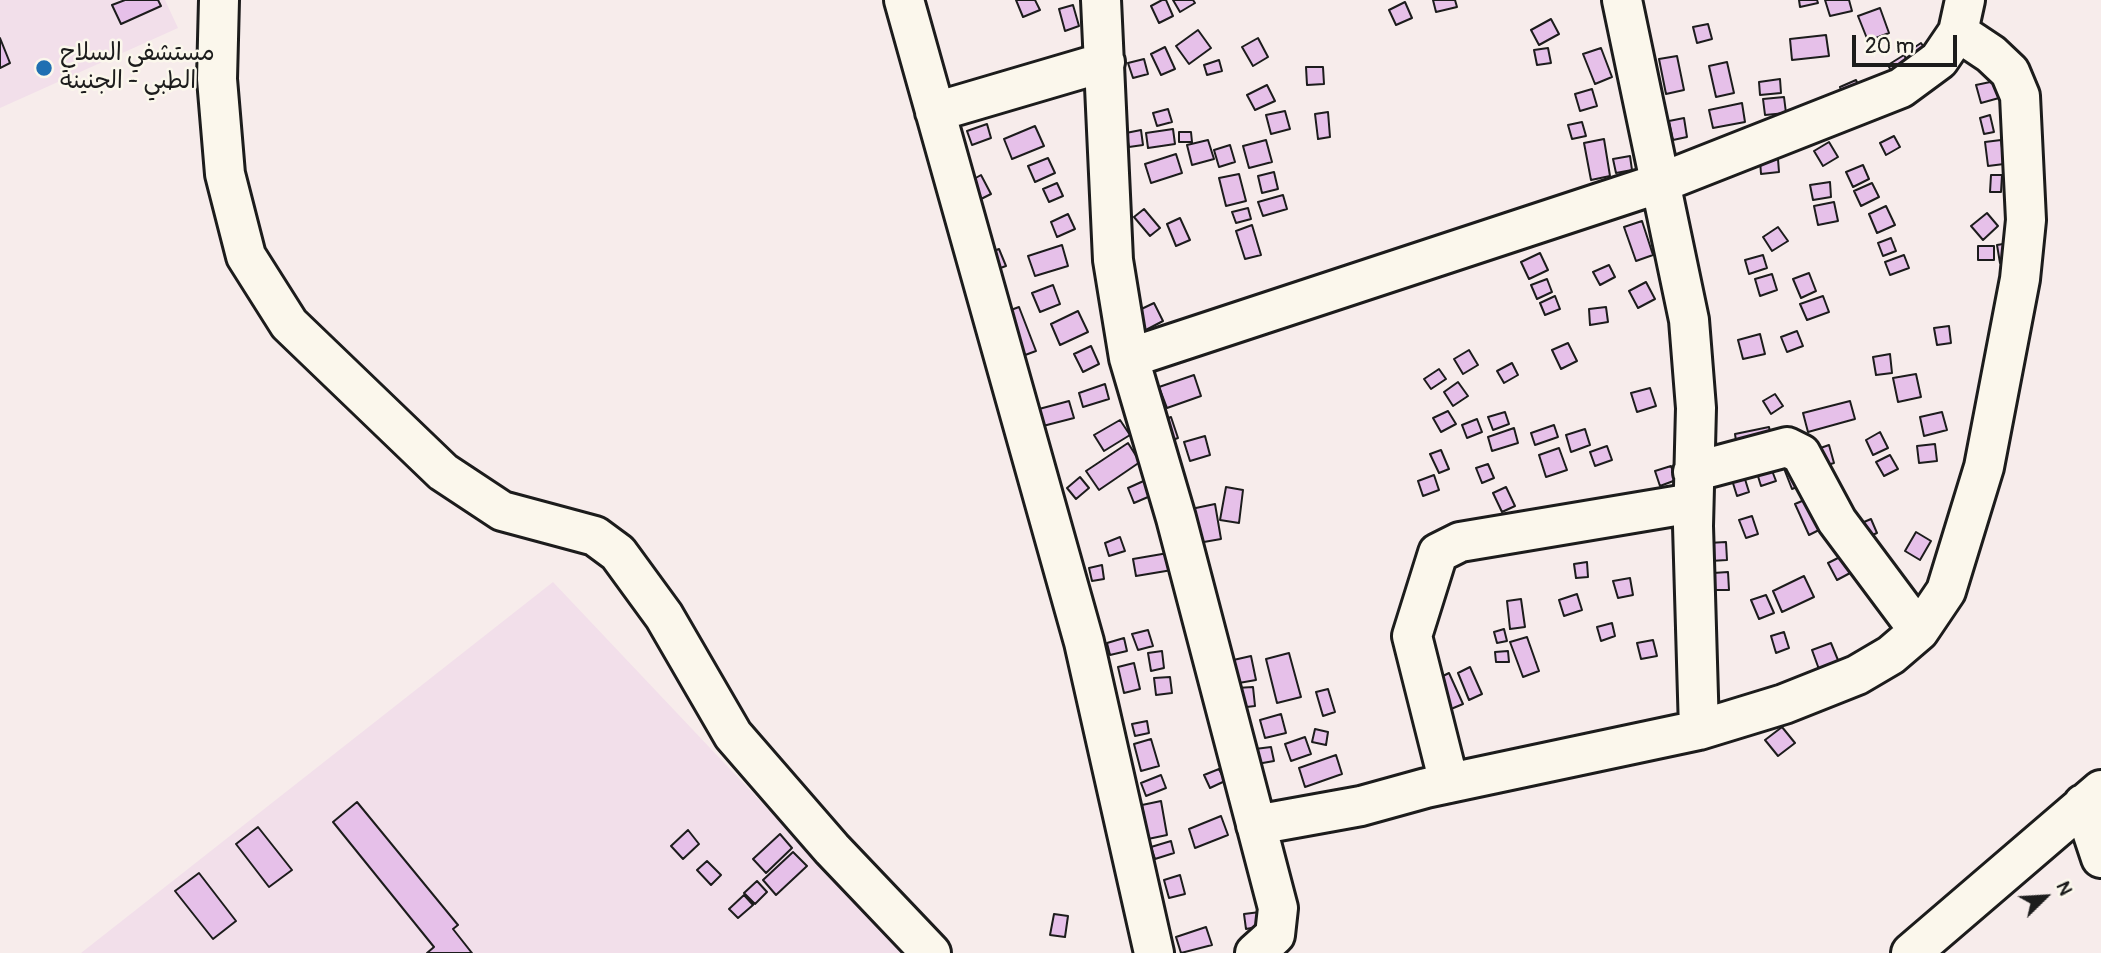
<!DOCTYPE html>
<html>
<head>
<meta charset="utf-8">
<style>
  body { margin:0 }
  #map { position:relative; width:2101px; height:953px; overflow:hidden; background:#f7eceb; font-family:Pangolin,sans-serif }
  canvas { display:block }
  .north { position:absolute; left:2010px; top:862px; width:70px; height:70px; -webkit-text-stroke:5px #fbf7ec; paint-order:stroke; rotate:66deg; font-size:19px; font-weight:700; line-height:28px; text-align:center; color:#1c1c1c }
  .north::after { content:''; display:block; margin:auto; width:24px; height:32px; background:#1c1c1c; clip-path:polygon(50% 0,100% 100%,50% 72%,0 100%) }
  .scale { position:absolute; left:1852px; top:35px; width:105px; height:32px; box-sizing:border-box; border:4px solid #1c1c1c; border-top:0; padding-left:9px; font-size:21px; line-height:24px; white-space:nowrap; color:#1c1c1c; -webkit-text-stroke:5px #fbf7ec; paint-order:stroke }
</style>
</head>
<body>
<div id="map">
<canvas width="2101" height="953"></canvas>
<div class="north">N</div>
<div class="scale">20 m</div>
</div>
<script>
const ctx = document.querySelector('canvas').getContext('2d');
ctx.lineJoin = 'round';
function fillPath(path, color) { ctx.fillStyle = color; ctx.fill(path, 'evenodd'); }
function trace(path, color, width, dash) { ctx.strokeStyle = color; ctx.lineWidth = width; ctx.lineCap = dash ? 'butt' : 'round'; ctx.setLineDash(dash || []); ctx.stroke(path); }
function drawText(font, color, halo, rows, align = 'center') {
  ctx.font = font + ' Pangolin,"Playpen Sans Arabic",sans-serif'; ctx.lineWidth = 5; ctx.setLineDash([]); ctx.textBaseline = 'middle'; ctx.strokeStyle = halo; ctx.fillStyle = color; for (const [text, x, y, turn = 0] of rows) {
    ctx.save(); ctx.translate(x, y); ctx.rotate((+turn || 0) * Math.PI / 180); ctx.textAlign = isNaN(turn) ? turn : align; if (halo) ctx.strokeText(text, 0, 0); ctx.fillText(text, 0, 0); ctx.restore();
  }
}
fillPath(new Path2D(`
  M0 0H165L178 28 0 108Z
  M553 582 904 953H81Z`), '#f2dfea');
const building = new Path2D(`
  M125 0H158L161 6 121 24 112 5Z
  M1016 0H1035L1040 10 1023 17Z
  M1162 0H1166L1173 16 1159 23 1151 6Z
  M1173 0H1193L1195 3 1180 12Z
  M1433 0H1455L1457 7 1436 12Z
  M1799 0H1817L1818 3 1800 7Z
  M1825 0H1849L1852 11 1830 16Z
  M1405 2 1412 18 1396 25 1389 10Z
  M1073 5 1079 26 1065 31 1059 9Z
  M1880 8 1889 33 1868 41 1858 16Z
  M1551 19 1559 34 1539 45 1531 30Z
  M1708 24 1712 39 1697 43 1693 27Z
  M1198 30 1211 48 1189 64 1176 46Z
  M1826 35 1829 56 1792 60 1790 39Z
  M0 38 10 63 0 68Z
  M1258 38 1268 57 1253 66 1242 47Z
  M1921 43 1928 53 1916 62 1909 51Z
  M1165 47 1175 69 1161 75 1151 54Z
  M1548 48 1551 63 1537 65 1534 50Z
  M1601 48 1612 77 1595 84 1583 54Z
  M1904 55 1912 69 1895 78 1888 65Z
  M1677 56 1684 90 1666 94 1659 59Z
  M1144 59 1148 74 1133 78 1128 63Z
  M1219 60 1222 71 1207 75 1204 65Z
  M1727 62 1734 93 1716 97 1709 66Z
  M1306 67H1323L1324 84 1307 85Z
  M1780 79 1781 93 1760 95 1759 82Z
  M1856 80 1863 97 1847 104 1840 87Z
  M1995 81 1999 98 1981 103 1976 85Z
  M1267 85 1275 101 1255 110 1247 95Z
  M1592 89 1597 106 1580 111 1575 94Z
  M1784 97 1786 113 1765 115 1763 99Z
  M1742 103 1745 122 1713 128 1709 110Z
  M1168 109 1172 122 1157 126 1153 113Z
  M1285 111 1290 129 1271 134 1266 115Z
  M1328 112 1330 137 1318 139 1315 114Z
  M1990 115 1994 132 1984 134 1980 118Z
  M1684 118 1687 137 1673 140 1669 121Z
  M1582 122 1586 136 1572 139 1568 125Z
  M987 124 991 138 972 145 967 131Z
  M1035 126 1044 146 1012 159 1004 139Z
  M1173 129 1175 144 1148 148 1146 133Z
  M1141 130 1143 145 1129 147 1126 133Z
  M1179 132H1191L1192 142H1179Z
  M1894 136 1900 147 1886 155 1880 143Z
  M1604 139 1610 176 1591 180 1584 143Z
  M1208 140 1214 159 1192 165 1187 145Z
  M1266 140 1272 162 1249 168 1243 146Z
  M2001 140 2004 164 1988 166 1985 142Z
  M1829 142 1838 157 1823 166 1814 151Z
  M1230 145 1235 162 1219 167 1214 150Z
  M1176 154 1182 173 1151 183 1145 164Z
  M1630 156 1632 170 1616 173 1613 159Z
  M1048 158 1055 173 1035 182 1028 166Z
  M1778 159 1779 172 1761 174 1760 160Z
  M1863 165 1869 179 1853 187 1846 172Z
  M1274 172 1278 189 1262 193 1258 176Z
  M1239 174 1246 201 1226 206 1219 178Z
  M981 175 991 194 975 202 965 184Z
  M1991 175H2002L2001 192H1990Z
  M1830 182 1831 197 1813 200 1810 185Z
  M1057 183 1063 196 1049 202 1043 189Z
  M1872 183 1879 197 1861 206 1854 191Z
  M1283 195 1287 209 1263 216 1258 202Z
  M1834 202 1838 221 1818 225 1814 206Z
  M1886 206 1895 225 1877 233 1869 214Z
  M1248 208 1251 219 1236 223 1232 212Z
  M1144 209 1160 228 1150 236 1134 217Z
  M1987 213 1998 226 1983 240 1971 226Z
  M1068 214 1075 229 1057 237 1051 222Z
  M1180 218 1190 240 1176 246 1167 224Z
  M1642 221 1653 255 1636 261 1624 227Z
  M1252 225 1261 255 1245 259 1236 231Z
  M1778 227 1788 241 1772 251 1763 237Z
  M1891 238 1896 251 1883 256 1878 243Z
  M2009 243 2012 260 2000 263 1997 245Z
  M1062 245 1068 266 1035 276 1028 256Z
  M1978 246H1994V260H1978Z
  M999 249 1006 266 989 272 983 255Z
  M1540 253 1548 270 1529 279 1521 262Z
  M1763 255 1767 268 1749 274 1745 260Z
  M1904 255 1909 268 1890 275 1885 262Z
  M1609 265 1615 277 1600 285 1593 272Z
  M1809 273 1816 291 1801 298 1793 279Z
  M1772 274 1777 290 1760 296 1755 279Z
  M1547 279 1552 292 1537 299 1531 285Z
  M1646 282 1655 299 1638 308 1629 291Z
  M1053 285 1060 304 1040 312 1032 293Z
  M1555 296 1560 309 1545 315 1540 303Z
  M1823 296 1829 312 1807 320 1800 304Z
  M1154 303 1163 321 1142 332 1133 313Z
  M1019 307 1036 351 1017 358 1000 314Z
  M1606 307 1608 322 1590 325 1589 309Z
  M1078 311 1088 332 1060 345 1051 324Z
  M1949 326 1951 343 1937 345 1934 328Z
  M1797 331 1803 346 1787 352 1781 337Z
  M1760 334 1765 354 1743 359 1738 340Z
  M1568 343 1577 361 1561 369 1552 350Z
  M1091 346 1099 364 1083 372 1074 354Z
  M1469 350 1478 365 1463 374 1454 359Z
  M1890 354 1892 373 1876 375 1873 357Z
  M1512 363 1518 375 1504 383 1497 371Z
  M1439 369 1446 379 1431 389 1424 379Z
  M1916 374 1921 397 1898 402 1893 378Z
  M1194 375 1201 396 1167 408 1159 387Z
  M1458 382 1468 396 1453 406 1444 392Z
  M1105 384 1109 399 1083 407 1079 393Z
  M1650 388 1656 406 1637 412 1631 393Z
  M1775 394 1783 406 1771 414 1763 401Z
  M1069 401 1074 418 1043 426 1039 409Z
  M1850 401 1855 419 1808 432 1803 413Z
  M1448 411 1456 424 1441 432 1433 418Z
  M1505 412 1509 424 1493 430 1488 417Z
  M1942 412 1947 430 1924 436 1920 417Z
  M1171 417 1178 438 1164 443 1156 423Z
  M1477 419 1482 432 1467 438 1462 425Z
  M1120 420 1130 435 1104 451 1094 435Z
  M1554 425 1558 437 1535 445 1531 433Z
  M1769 427 1773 446 1738 454 1735 434Z
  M1514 428 1518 443 1492 451 1488 437Z
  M1585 429 1590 445 1571 452 1566 435Z
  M1880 432 1888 448 1873 455 1866 440Z
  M1205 436 1210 455 1190 461 1184 442Z
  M1128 443 1140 462 1099 490 1086 471Z
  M1935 444 1937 461 1919 463 1917 446Z
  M1829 445 1834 463 1817 468 1812 451Z
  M1607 446 1612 460 1595 466 1590 452Z
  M1559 448 1567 470 1546 477 1539 455Z
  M1441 450 1449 469 1439 473 1430 454Z
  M1890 455 1898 469 1884 476 1876 462Z
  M1797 460 1807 483 1792 489 1783 466Z
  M1488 464 1494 478 1482 483 1476 468Z
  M1671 466 1676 480 1660 486 1655 471Z
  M1771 468 1776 481 1761 486 1757 473Z
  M1434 475 1439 490 1423 496 1418 481Z
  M1744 476 1749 492 1737 496 1732 480Z
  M1080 477 1089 488 1076 499 1067 488Z
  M1148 479 1155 494 1134 503 1128 488Z
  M1226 487 1243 490 1239 523 1220 520Z
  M1506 487 1515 506 1502 512 1493 493Z
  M1809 498 1823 528 1809 535 1795 504Z
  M1215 504 1221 539 1198 543 1191 509Z
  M1752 516 1758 534 1746 538 1739 520Z
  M1871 519 1877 533 1863 539 1857 525Z
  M1916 532 1931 541 1920 560 1905 551Z
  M1120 537 1125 551 1109 556 1105 543Z
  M1726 542 1727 560 1710 561 1708 543Z
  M1168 553 1172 570 1136 576 1133 559Z
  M1844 555 1852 572 1837 580 1828 563Z
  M1587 562 1588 577 1576 578 1574 564Z
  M1102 565 1104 579 1092 581 1089 568Z
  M1728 572 1729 590H1714L1713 573Z
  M1804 576 1814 597 1782 612 1773 591Z
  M1630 578 1633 595 1618 598 1613 581Z
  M1577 594 1582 610 1564 616 1559 600Z
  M1766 595 1774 613 1759 619 1751 600Z
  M1521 599 1525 627 1510 629 1507 601Z
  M1612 623 1615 636 1601 641 1597 627Z
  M1504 629 1507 641 1497 643 1494 632Z
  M1148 630 1153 646 1138 650 1132 634Z
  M1784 632 1789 648 1776 653 1771 636Z
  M1527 637 1539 671 1523 677 1510 642Z
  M1124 638 1127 651 1110 655 1107 643Z
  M1653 640 1657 656 1641 659 1637 643Z
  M1831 643 1840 665 1820 672 1812 650Z
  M1162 651 1164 668 1151 671 1148 653Z
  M1508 651 1509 662H1496L1495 652Z
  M1289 653 1301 697 1277 703 1266 659Z
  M1251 656 1256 680 1233 684 1229 661Z
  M1134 663 1140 689 1124 693 1118 667Z
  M1470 667 1482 694 1469 700 1458 673Z
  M1449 673 1463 704 1451 709 1437 679Z
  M1170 677 1172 693 1156 695 1154 678Z
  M1253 687 1255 706 1238 708 1236 688Z
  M1328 689 1335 712 1323 716 1316 692Z
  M1281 714 1286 733 1265 738 1260 720Z
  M1147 721 1149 733 1135 736 1132 724Z
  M1782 727 1795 743 1778 756 1765 740Z
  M1315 729 1328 732 1326 745 1312 742Z
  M1305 737 1311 754 1291 761 1285 744Z
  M1151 739 1159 766 1141 771 1134 744Z
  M1271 747 1274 761 1257 764 1255 749Z
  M1336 755 1342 774 1305 787 1299 768Z
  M1219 769 1225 781 1210 788 1204 775Z
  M1161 775 1166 788 1146 796 1141 783Z
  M1161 801 1167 835 1148 839 1142 805Z
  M357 802 458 925 453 929 472 953H427L434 947 333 822Z
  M1221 816 1228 835 1195 848 1189 829Z
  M258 827 292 870 269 887 236 844Z
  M688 830 699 844 683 859 671 846Z
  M780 834 792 848 766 873 753 859Z
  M1171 841 1174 853 1155 859 1151 847Z
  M793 852 807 866 776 895 763 880Z
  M707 861 721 875 711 885 697 870Z
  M199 873 236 921 213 939 175 891Z
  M1180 875 1185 894 1169 898 1164 880Z
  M757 881 767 892 755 904 744 893Z
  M744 895 753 905 738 918 729 909Z
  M1260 912 1262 926 1246 929 1244 914Z
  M1054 914 1068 916 1065 937 1050 935Z
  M1206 927 1212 945 1181 953 1176 937Z`);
fillPath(building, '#e6c0e9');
trace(building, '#1c1c1c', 2);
const street = new Path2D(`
  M219 0 217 79 225 174 246 256 289 324 443 472 502 511 595 536 618 553 664 616 733 735 832 849 931 953
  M904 0 1084 642 1154 953
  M1101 0 1113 260 1129 358 1176 518 1278 908 1275 935 1255 953
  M1622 0 1689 320 1696 408 1693 526 1699 730
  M935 112 1105 62
  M1129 358 1660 183 1901 88 1939 60 1958 32 1965 0
  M1693 472 1787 447 1801 454 1837 521 1919 631
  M1449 783 1412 636 1438 553 1460 542 1693 503
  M2083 804 2101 858
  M1256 825 1361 806 1426 788 1699 730 1784 704 1857 675 1891 655 1919 631 1946 591 1984 467 2020 279 2026 220 2020 96 2010 72 1991 54 1958 32
  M1911 953 2101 790`);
trace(street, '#1c1c1c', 44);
trace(street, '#fbf7ec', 38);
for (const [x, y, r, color] of [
  [44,68,9,"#1f6fb2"]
]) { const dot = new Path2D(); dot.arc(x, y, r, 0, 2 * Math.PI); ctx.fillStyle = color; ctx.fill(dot); trace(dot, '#fbf7ec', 2.5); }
drawText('24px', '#1c1c1c', '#fbf7ec', [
  ["مستشفي السلاح",60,54],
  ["الطبي - الجنينة",60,82]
], 'left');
</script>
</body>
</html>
